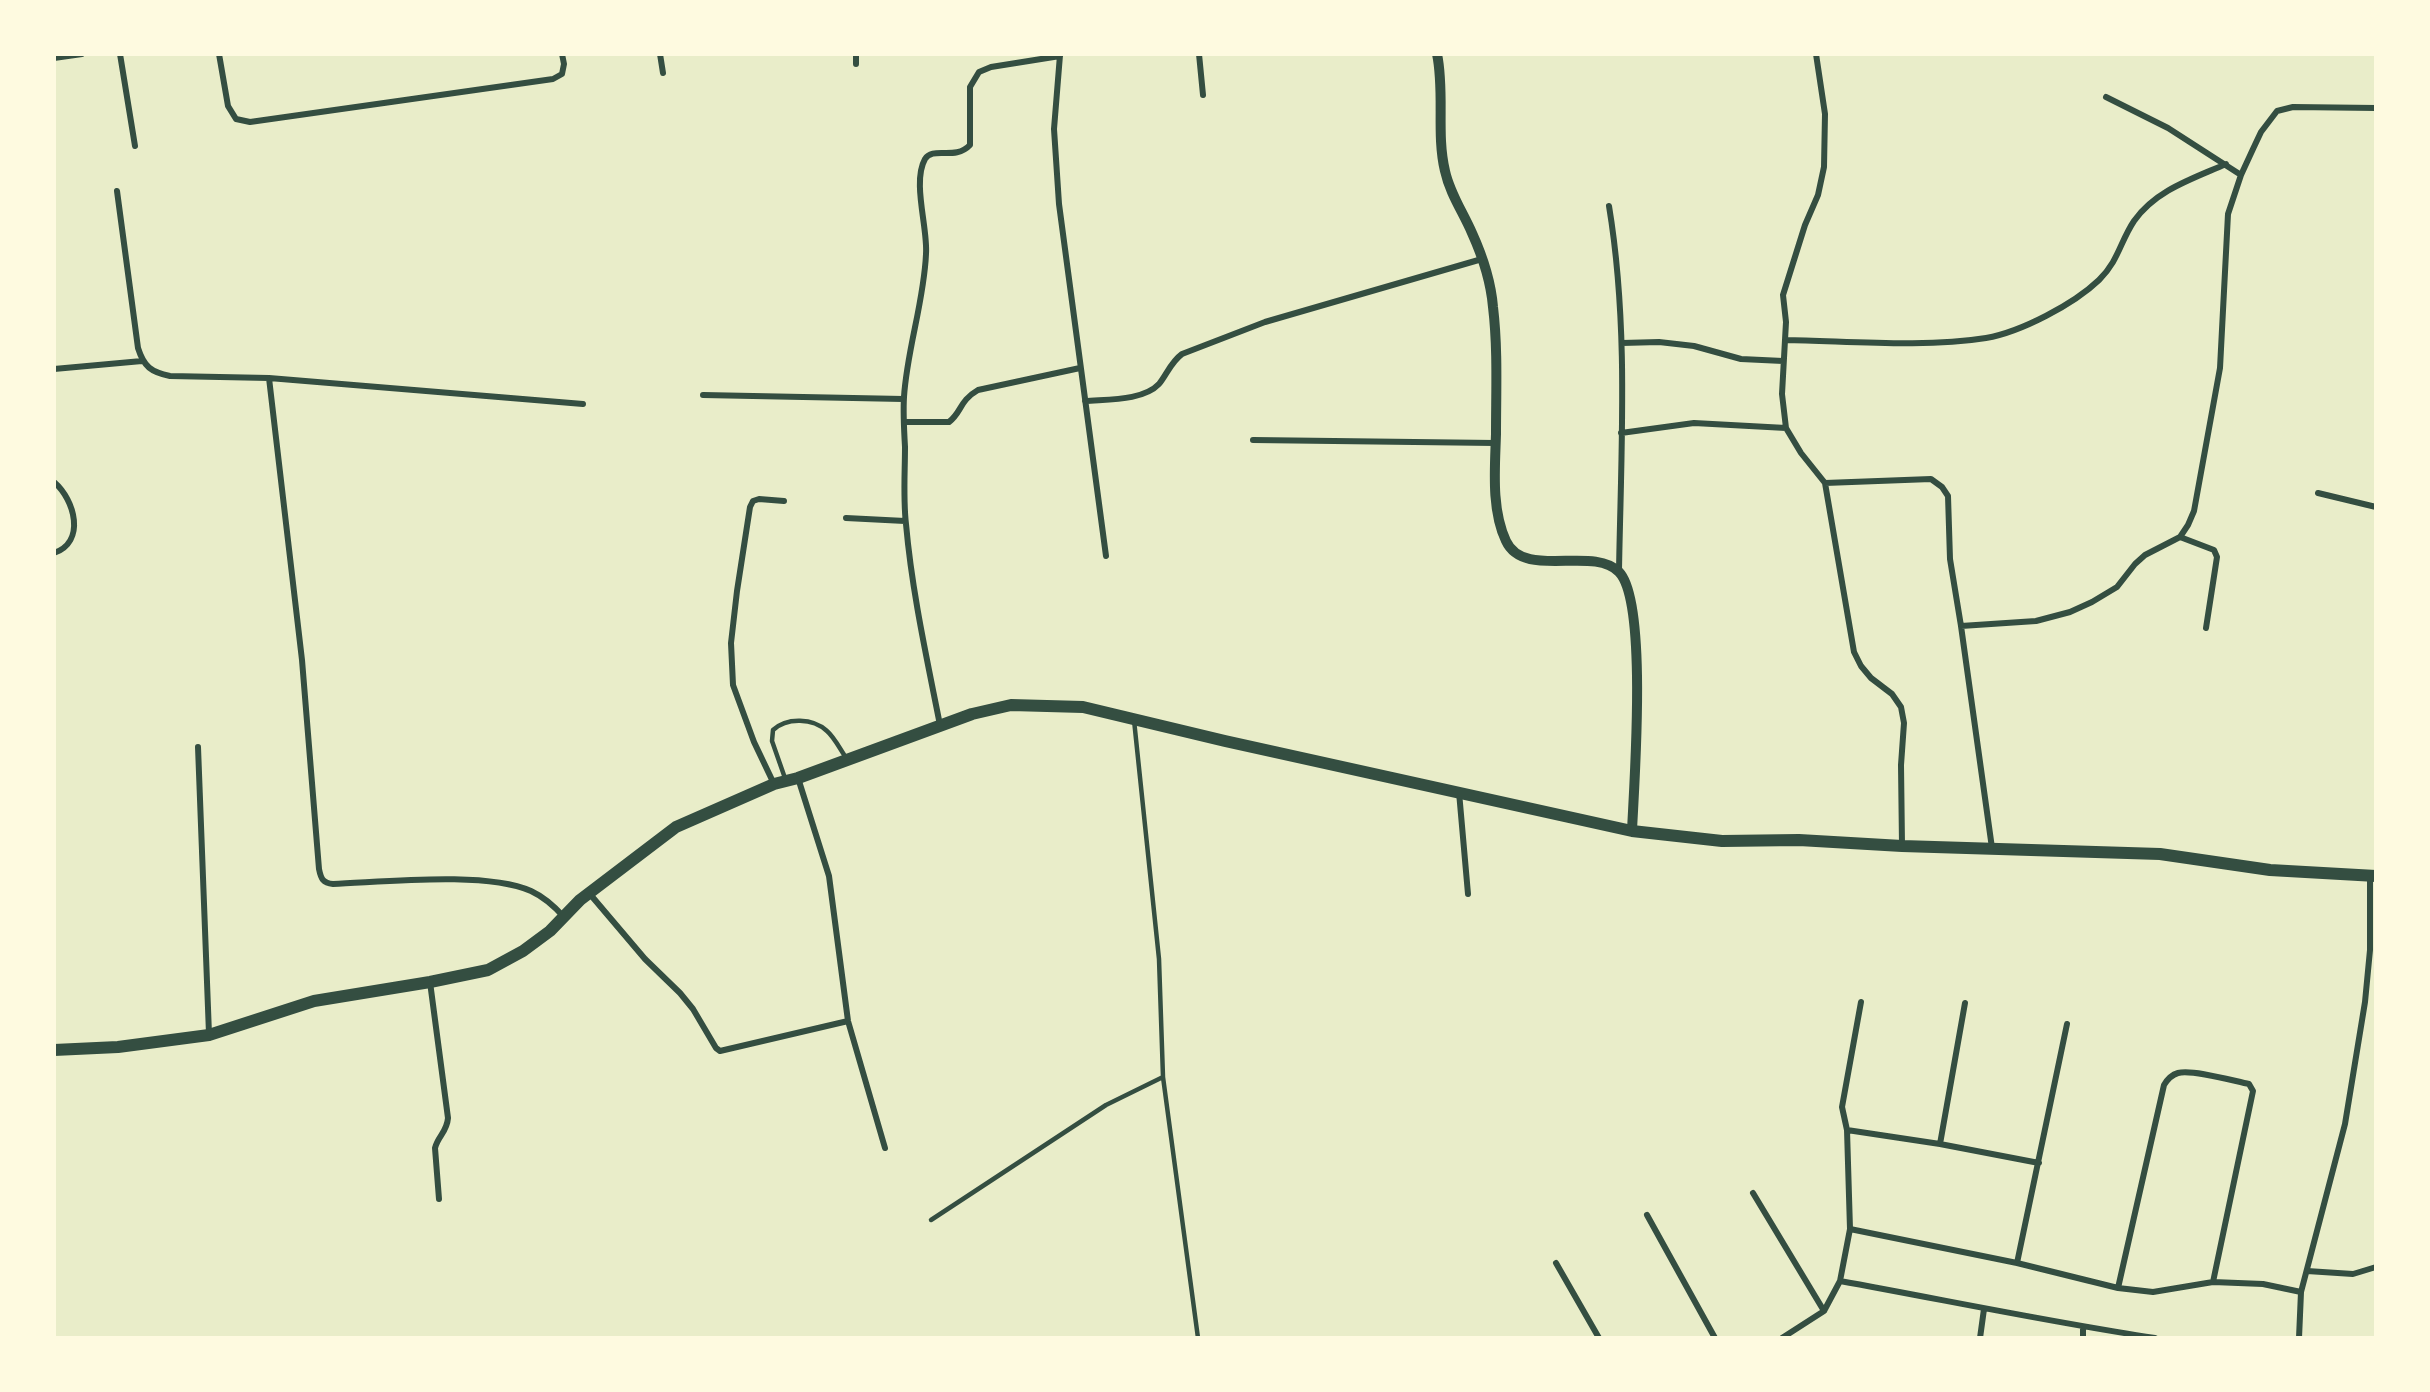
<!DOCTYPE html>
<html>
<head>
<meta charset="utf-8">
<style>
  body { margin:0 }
  #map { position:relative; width:2430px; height:1392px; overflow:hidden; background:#e9edc9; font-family:Rubik,sans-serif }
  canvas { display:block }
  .frame { position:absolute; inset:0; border:56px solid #fefae0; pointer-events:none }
</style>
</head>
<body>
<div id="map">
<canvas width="2430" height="1392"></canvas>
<div class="frame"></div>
</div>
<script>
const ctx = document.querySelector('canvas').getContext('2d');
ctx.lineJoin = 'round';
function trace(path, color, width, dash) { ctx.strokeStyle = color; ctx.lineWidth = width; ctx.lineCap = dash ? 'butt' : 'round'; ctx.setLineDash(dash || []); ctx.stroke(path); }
trace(new Path2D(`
  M1134 720 1159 959 1163 1077 1198 1338
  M786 781 772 741 773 730C787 717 813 718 827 731 835 738 841 751 847 759
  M931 1220 1106 1105 1163 1077`), '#344e41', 4.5);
trace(new Path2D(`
  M120 54 135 146
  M219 54 228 106 236 119 250 122 553 79 562 74 564 64 562 54
  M660 54 663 73
  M856 54V64
  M1199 54 1203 95
  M1816 54 1825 114 1824 167 1818 195 1805 225 1783 295 1786 322 1782 394 1786 428 1801 453 1825 483 1854 652 1861 666 1871 678 1892 694 1901 707 1904 723 1901 765 1902 845
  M1060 55 1054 129 1059 204 1106 556
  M54 58 82 54
  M2106 97 2168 128 2241 175
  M117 191 138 348C144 367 151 372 170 376L269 378 302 660 319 869C321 879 323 883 333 884 385 882 485 871 531 891 544 897 555 907 564 917
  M1609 206C1629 327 1621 450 1619 571
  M1785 340C1849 341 1924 348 1986 338 2021 332 2074 304 2099 280 2119 260 2120 242 2134 221 2156 190 2192 179 2226 164
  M1622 343 1659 342 1694 346 1741 359 1783 361
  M54 369 142 361
  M269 378 583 404
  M703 395 903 399
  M1085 401C1107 399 1143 401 1159 384 1167 374 1171 362 1182 354L1265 322 1482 259
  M904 422H949C962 412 959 401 978 390L1080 368
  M1621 433 1694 423 1786 428
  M1253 440 1495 443
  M54 482C75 500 86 542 54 553
  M1825 483 1931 479 1942 487 1948 496 1950 559 1961 626 1992 848
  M2318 493 2376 507
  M846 518 905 521
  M2180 537 2214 550 2217 557 2206 628
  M1961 626 2036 621 2070 612 2092 602 2117 587 2135 564 2145 555 2180 537 2188 525 2194 511 2220 368 2228 214 2241 175 2253 149 2261 132 2277 111 2293 107 2376 108
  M940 725C927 659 912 592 906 524 903 499 905 472 905 447 904 430 903 413 904 397 907 349 924 302 926 254 928 228 912 182 925 159 933 146 955 161 970 145V87L979 72 991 67 1060 56
  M198 747 209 1034
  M798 778 829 876 848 1021 885 1148
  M774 784 754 742 733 685 731 643 737 591 750 507 753 501 759 499 784 501
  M1459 792 1468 894
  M589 893 645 959 680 993 693 1009 716 1048 720 1051 848 1021
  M430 982 448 1118C447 1132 438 1136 435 1148L439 1199
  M1861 1002 1842 1107 1847 1130 1850 1229 2017 1263 2118 1288 2153 1292 2213 1282 2263 1284 2301 1292
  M1847 1130 1940 1144 2039 1163
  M1940 1144 1965 1003
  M1753 1193 1824 1311
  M1647 1215 1715 1338
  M1556 1263 1599 1338
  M2017 1263 2067 1024
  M2307 1271 2353 1274 2376 1267
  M1840 1281 1850 1229
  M2118 1288 2164 1085C2167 1080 2171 1075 2178 1073 2192 1069 2234 1081 2249 1084L2253 1091 2213 1282
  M1782 1338 1824 1311 1840 1281C1945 1300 2049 1322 2155 1338
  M1980 1338 1984 1309
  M2083 1338V1327
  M2299 1338 2301 1292 2345 1124 2365 1002 2370 950V876`), '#344e41', 6);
trace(new Path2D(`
  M1437 54C1445 92 1436 134 1445 171 1450 194 1463 212 1472 233 1482 255 1491 283 1493 307 1498 349 1496 391 1496 434 1495 468 1491 509 1506 541 1524 580 1593 545 1619 572 1648 602 1634 784 1632 831`), '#344e41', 10);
trace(new Path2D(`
  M54 1050 118 1047 209 1035 314 1001 430 982 488 970 523 951 550 931 580 900 676 827 774 784 798 778 972 714 1011 705 1083 707 1225 741 1632 831 1722 841 1799 840 1902 846 2160 854 2270 870 2376 876`), '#344e41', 12);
</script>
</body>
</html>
